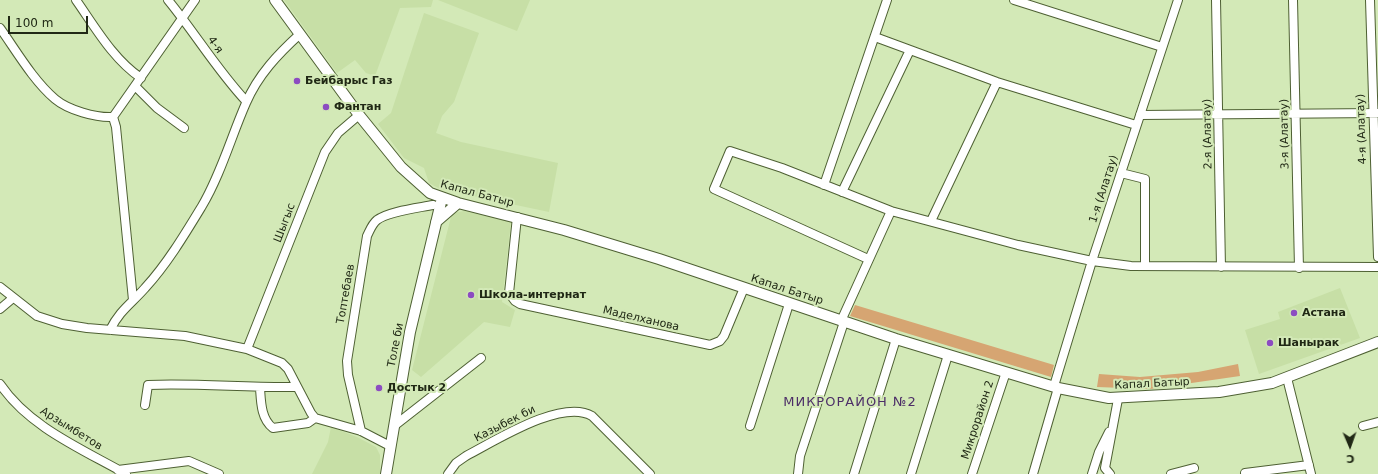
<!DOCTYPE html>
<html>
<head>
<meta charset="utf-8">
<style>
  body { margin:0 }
  #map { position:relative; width:1378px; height:474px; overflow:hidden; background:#d3e9b7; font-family:"DejaVu Sans",sans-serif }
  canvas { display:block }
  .north { position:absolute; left:1330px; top:426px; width:40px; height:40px; -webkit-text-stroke:3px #d3e9b7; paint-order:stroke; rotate:178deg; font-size:11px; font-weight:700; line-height:16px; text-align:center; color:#202815 }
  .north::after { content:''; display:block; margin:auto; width:14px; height:18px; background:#202815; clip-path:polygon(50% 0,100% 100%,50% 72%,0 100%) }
  .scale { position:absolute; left:8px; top:16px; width:80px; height:18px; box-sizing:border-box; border:2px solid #202815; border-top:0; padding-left:5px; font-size:12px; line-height:14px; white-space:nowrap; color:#202815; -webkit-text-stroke:3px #d3e9b7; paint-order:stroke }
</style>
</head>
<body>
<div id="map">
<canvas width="1378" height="474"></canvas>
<div class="north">С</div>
<div class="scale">100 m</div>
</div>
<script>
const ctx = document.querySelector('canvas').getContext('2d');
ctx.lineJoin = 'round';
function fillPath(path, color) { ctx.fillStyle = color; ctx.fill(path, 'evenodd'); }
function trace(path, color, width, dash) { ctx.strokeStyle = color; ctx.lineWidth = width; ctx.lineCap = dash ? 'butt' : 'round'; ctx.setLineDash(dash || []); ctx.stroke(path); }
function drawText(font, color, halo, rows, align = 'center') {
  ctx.font = font + ' "DejaVu Sans",sans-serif'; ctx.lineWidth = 4; ctx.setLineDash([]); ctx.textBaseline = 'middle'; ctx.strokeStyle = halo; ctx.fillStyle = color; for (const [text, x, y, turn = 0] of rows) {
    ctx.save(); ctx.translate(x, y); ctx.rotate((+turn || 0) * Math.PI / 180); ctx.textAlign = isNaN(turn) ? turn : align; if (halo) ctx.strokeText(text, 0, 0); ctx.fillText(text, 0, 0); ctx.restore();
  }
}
fillPath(new Path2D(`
  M284 0H433L431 7 400 8 375 76 366 73 355 60 337 73Z
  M438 0H530L517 31Z
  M424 13 479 33 454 102 442 116 436 133 461 142 558 163 549 212 440 189 429 183 424 168 404 158 378 124 391 113Z
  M464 211 511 222 502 302 515 310 510 327 484 322 421 377 412 370 452 213Z
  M1340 288 1360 338 1259 374 1245 330 1280 319 1278 312Z
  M331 427 357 437 376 447 380 455V474H312L328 442Z`), '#c7dfa6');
fillPath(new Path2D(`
  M855 305 1054 365 1051 377 850 316Z
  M1238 364 1240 376 1150 389 1097 387 1099 374 1140 377 1198 372Z`), '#d6a572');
const minor = new Path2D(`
  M76 0C95 27 113 59 141 78
  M168 0C195 33 217 70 246 101
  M1014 0 1162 47
  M1216 0 1221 267
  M1293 0 1299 268
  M1370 0 1378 257
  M0 28C17 52 33 80 55 99 68 110 96 118 113 117
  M875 37 997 82 1136 125
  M135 86 157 108 184 128
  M1140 115 1378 113
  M113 117 116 127 133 300
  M113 117 195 0
  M1121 173 1145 179V266
  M824 185 887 0
  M842 192 910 50
  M517 217 509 293 515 301 520 304 710 345 720 341 724 336 744 288
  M931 221 997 82
  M868 259 714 189 730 151 782 168 891 211 1018 245 1092 261 1131 266 1378 267
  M0 287 37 316 62 324 87 328 185 336 247 349 282 363 288 369 311 413 315 418 361 431 390 446
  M0 309 13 298
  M841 321 891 211
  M110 330C120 310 131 304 145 288 167 264 185 234 202 206 221 174 231 137 246 103 258 75 278 54 300 34
  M247 349 325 152 338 133 359 115
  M1287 378 1311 474
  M0 384C29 427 82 449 126 474
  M1054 386 1092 261 1178 0
  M260 388C261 402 261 419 273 428L308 423 315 418
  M145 405 148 385C198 383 248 388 297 387
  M394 426 481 358
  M750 426 789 304
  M1363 426 1378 422
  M361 431 348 375 347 361 367 236C370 230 372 224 377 220 389 211 418 208 433 205
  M118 470 189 461 219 474
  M1245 473 1309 465
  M448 474 456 463 466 456C495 441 562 398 592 416L650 474
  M798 474 800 456 844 322
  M854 474 896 339
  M911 474 948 355
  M972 474 1006 372
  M1033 474 1058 388
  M1092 474 1099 452 1109 432
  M1110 474 1105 468 1118 399
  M1171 474 1194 468`);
const major = new Path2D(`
  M275 0 359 115 401 167 430 193 458 203 564 230 659 259 896 339 1058 388 1109 398 1219 392 1272 383 1378 342
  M436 222 458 203
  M386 474 410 332 442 198`);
trace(minor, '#4e6033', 10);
trace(major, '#4e6033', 12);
trace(minor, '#fff', 8);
trace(major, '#fff', 10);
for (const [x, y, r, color] of [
  [297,81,4,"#8c4cc1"],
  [326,107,4,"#8c4cc1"],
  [471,295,4,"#8c4cc1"],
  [1294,313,4,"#8c4cc1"],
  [1270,343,4,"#8c4cc1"],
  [379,388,4,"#8c4cc1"]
]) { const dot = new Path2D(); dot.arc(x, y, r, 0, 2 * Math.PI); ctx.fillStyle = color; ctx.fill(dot); trace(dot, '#d3e9b7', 1.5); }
drawText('11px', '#202815', '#d3e9b7', [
  ["4-я",215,45,55],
  ["4-я (Алатау)",1362,129,-92],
  ["2-я (Алатау)",1208,134,-91],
  ["3-я (Алатау)",1285,134,-91],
  ["1-я (Алатау)",1104,189,-72],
  ["Капал Батыр",477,194,15],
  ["Шыгыс",285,223,-69],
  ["Капал Батыр",787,290,18],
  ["Топтебаев",346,294,-80],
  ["Маделханова",641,319,13],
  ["Толе би",396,345,-79],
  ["Капал Батыр",1152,384,-3],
  ["Микрорайон 2",978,420,-72],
  ["Казыбек би",505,424,-27],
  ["Арзымбетов",71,429,32]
]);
drawText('bold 11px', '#202815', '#d3e9b7', [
  ["Бейбарыс Газ",305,81],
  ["Фантан",334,107],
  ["Школа-интернат",479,295],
  ["Астана",1302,313],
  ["Шанырак",1278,343],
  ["Достык 2",387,388]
], 'left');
ctx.letterSpacing = '1px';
drawText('13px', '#4c2e67', '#d3e9b7', [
  ["МИКРОРАЙОН №2",850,403]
]);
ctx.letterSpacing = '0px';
</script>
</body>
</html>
